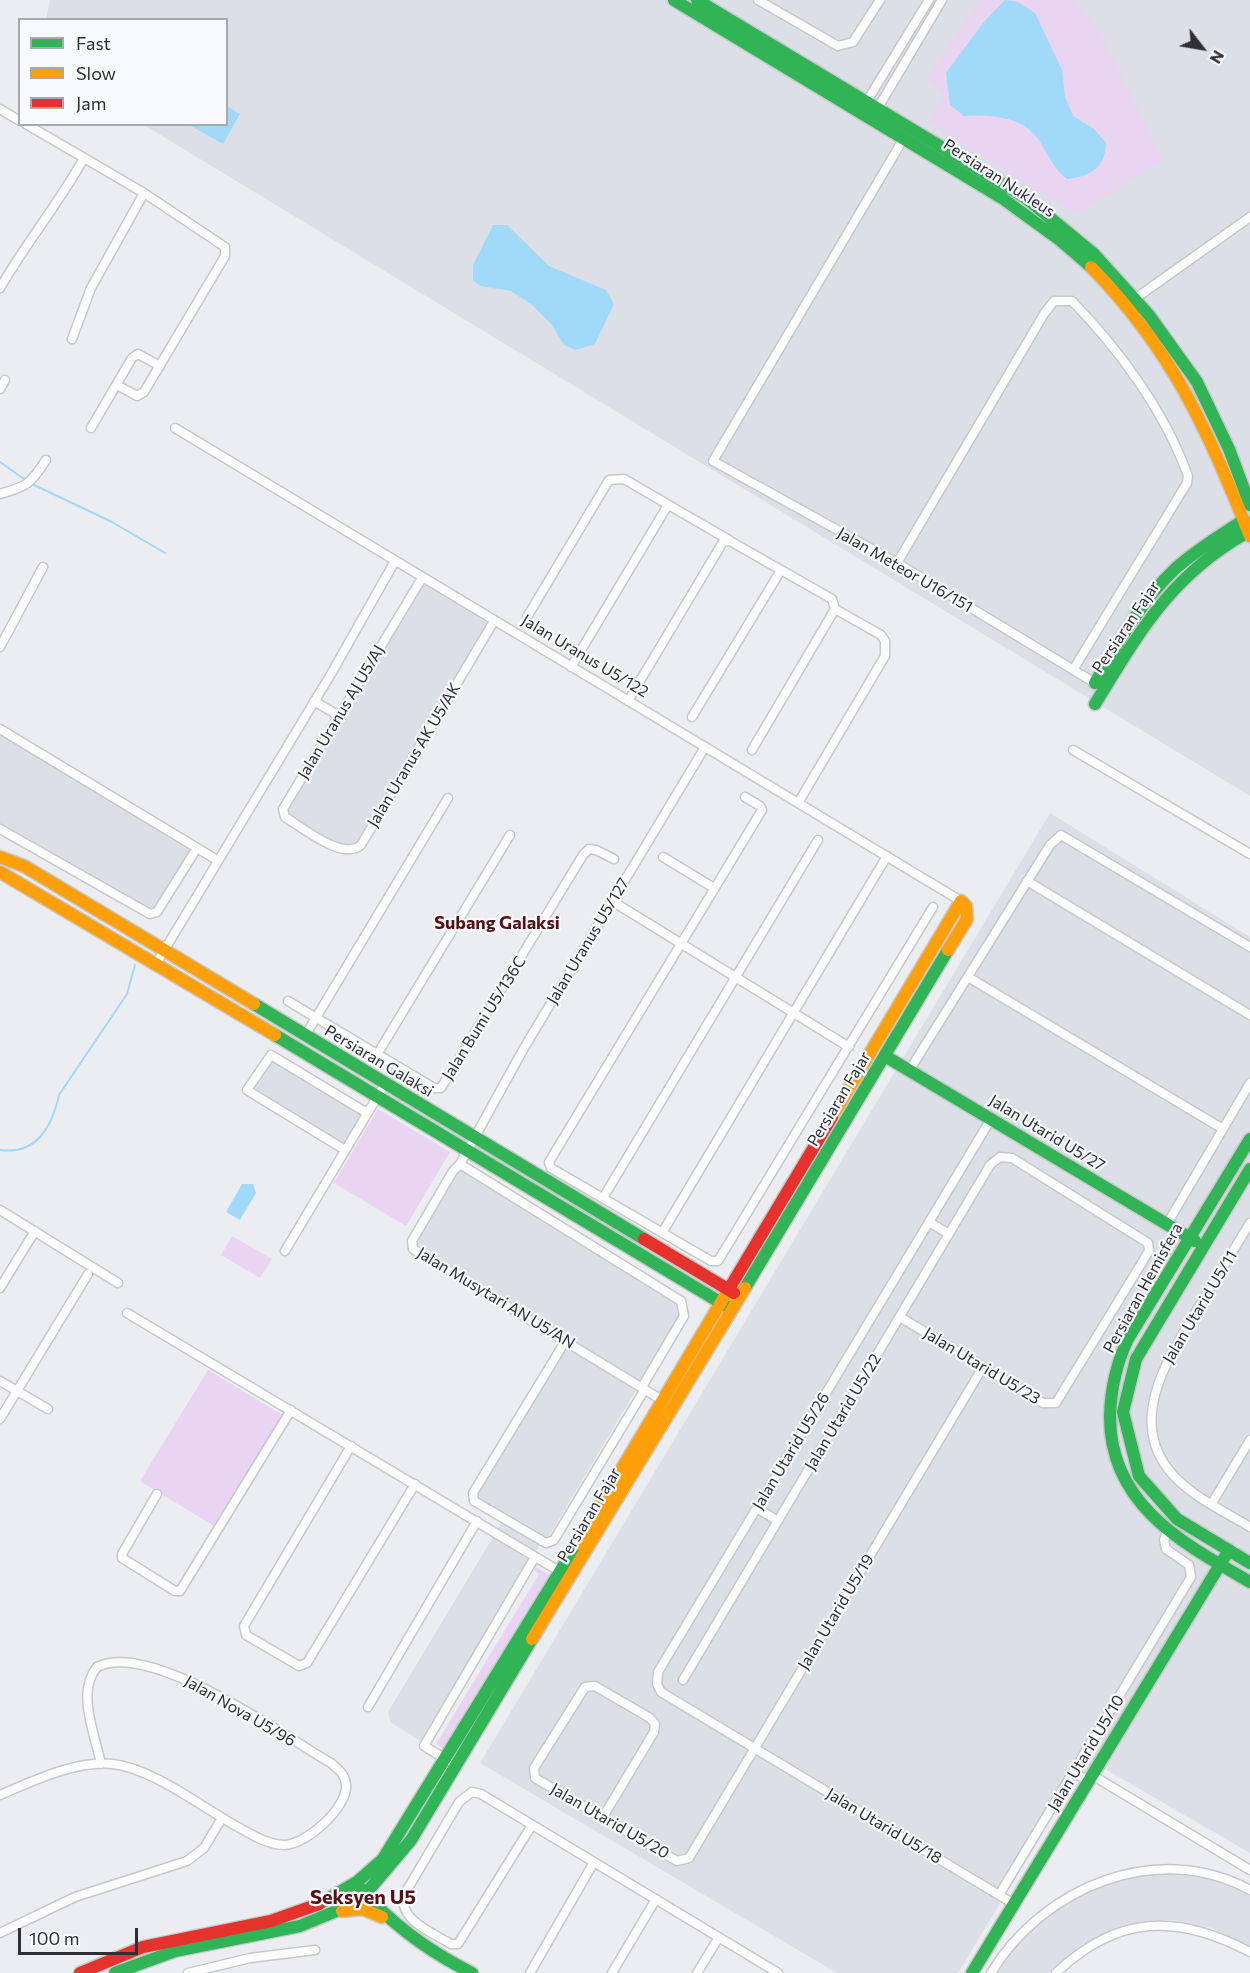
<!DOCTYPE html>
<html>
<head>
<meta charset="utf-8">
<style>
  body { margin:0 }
  #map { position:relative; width:1250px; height:1973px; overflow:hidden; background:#ecedf0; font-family:Commissioner,sans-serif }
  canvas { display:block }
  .legend { position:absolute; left:18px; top:18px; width:210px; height:108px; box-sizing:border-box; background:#f8f9fe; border:2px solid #a8a9ad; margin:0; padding:8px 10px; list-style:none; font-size:18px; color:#303033 }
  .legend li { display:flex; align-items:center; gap:12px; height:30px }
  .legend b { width:30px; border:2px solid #a8a9ad }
  .north { position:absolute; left:1172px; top:18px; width:60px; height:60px; -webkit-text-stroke:4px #f8f9fe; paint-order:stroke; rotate:121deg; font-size:16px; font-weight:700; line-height:24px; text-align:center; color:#303033 }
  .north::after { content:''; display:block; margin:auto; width:21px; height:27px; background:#303033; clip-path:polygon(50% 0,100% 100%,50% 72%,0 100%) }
  .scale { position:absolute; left:18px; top:1928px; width:120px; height:27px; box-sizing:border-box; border:3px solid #303033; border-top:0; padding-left:8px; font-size:18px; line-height:21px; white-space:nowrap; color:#303033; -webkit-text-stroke:4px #f8f9fe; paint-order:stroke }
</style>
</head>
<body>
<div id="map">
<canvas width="1250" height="1973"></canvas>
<ul class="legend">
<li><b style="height:8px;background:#30b455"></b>Fast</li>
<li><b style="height:8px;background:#ff9f0a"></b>Slow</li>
<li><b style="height:8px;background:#e5322d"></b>Jam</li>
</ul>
<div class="north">N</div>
<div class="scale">100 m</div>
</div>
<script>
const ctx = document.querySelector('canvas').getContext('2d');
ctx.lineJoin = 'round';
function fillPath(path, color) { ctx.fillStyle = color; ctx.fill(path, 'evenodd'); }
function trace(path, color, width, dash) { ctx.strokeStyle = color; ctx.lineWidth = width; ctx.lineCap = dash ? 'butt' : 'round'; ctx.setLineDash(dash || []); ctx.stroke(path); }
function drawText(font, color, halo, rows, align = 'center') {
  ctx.font = font + ' Commissioner,sans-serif'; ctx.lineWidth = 4.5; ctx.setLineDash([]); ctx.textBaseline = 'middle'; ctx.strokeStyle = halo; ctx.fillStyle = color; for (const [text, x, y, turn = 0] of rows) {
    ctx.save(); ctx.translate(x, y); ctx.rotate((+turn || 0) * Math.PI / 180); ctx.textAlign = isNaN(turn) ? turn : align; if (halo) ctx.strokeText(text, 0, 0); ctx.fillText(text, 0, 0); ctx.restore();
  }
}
fillPath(new Path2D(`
  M50 0H1250V796L144 125 226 124V20H46Z
  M423 582 488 623 355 845 344 848 290 816 287 809Z
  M0 733 192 849 156 907 145 909 0 825Z
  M1050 813 1250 937V1853L1105 1769 1073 1783 958 1973H837L480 1763Z
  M272 1058 363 1114 344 1145 251 1089Z
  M461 1167 679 1302 681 1315 547 1539 544 1538 422 1742 390 1722 388 1712 505 1517 476 1499 475 1495 570 1340 415 1247V1241Z
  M1171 1874 1218 1880 1250 1894V1948L1212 1928 1172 1920 1143 1921 1124 1925 1083 1944 1050 1973H995L1034 1925 1076 1895 1125 1876Z`), '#dddfe7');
fillPath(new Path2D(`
  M979 0H1074L1101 35 1163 160 1076 214 927 122 945 96 927 79Z
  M378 1109 450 1152 406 1226 334 1183Z
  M232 1236 272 1259 260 1278 221 1255Z
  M208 1370 282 1415 214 1526 140 1481Z
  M536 1567 551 1576 444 1749 436 1744 539 1574 534 1570Z`), '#e9d4f1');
fillPath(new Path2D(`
  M1005 0 1018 2 1035 13 1062 70 1065 97 1073 116 1094 129 1106 143C1105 168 1091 176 1067 179 1051 167 1047 149 1034 134 1018 116 986 114 964 116L950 105 946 73 984 22Z
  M227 106 240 114 223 144 189 125 226 124Z
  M493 225H507L549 266 606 290 614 304 595 344 575 350 564 345 552 325 532 305 511 291 480 286 473 280V265Z
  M242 1184H253L256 1193 240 1220 226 1212Z`), '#a0daf8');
trace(new Path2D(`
  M0 462 27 481
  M32 484 112 522 165 553
  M0 1150C36 1155 52 1127 59 1095L127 994 135 965`), '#a0daf8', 2);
const street = new Path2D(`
  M758 0 838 46 853 42 880 0
  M864 106 929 0
  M0 109 20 121
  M875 113 942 0
  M26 124 144 193 225 247V256L144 392 137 396 117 385
  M904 138 713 461 897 563 1095 683
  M0 288C26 243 59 203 84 158
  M1136 298 1250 217
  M72 339 91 288 144 193
  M0 389 5 380
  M91 428 132 358 138 354 160 366
  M175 428 961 901
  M0 494C27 486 30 485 46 460
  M897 563 1044 314 1054 301H1072C1119 349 1165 412 1188 476L1187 483 1073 670
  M422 578 283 809 285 817C303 828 343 861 361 845L494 621
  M527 617 609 480 624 479 729 540
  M0 647 43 567
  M571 667 668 505
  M314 701 339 716
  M628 701 723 542 730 541 832 599 835 609 881 635 885 641V656L798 803
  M692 717 781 570
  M0 729 217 860
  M752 750 835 609
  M1073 750 1250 854
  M745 797 760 806 762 810 549 1162 551 1168 711 1261H718L933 907
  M0 829 150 914 157 912 197 848
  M663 857 714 888
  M1027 881 1250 1015
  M612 901 849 1047
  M156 964 331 674 395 561
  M968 977 1223 1129
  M288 1001 434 1088H441L583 855 589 849 596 850 614 859
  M305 1036 448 798
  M378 1053 510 835
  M909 1071 1050 845 1061 835 1250 947
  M991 1119 658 1672 657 1684 661 1692 1014 1904
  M345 1150 247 1090 271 1055 367 1113
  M460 1164 453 1171 412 1241 413 1249 662 1400
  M603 1198 818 840
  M0 1210 118 1283
  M929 1222 949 1234
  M1250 1223C1233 1250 1217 1278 1200 1305 1172 1353 1127 1415 1168 1469 1188 1495 1222 1510 1250 1527
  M1167 1224 1250 1083
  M662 1233 887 856
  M285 1251 385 1084
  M0 1288 35 1231
  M127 1313 564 1574
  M566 1340 473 1493 474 1501 546 1543 554 1540 645 1389
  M0 1381 48 1409
  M642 1387 684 1316 681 1301 460 1164 524 1048 705 747
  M0 1419 88 1274
  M351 1446 244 1626 246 1635 299 1666 307 1663 415 1484
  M157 1494 122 1554V1558L175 1591H180L291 1410
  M1212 1503 1250 1440
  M757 1508 778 1521
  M683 1680 990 1165 1000 1157 1012 1158 1148 1243 1149 1251 1056 1403H1043L900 1317
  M368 1707 477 1521
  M449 1761 424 1746 535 1557
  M1073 1772 1088 1781
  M1092 1775 1250 1870
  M0 1795C33 1781 76 1760 113 1764 154 1769 201 1807 238 1827 252 1835 268 1845 285 1845 307 1844 348 1807 346 1785 345 1774 338 1769 331 1763 283 1735 150 1640 97 1667 76 1692 95 1734 101 1764
  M603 1817 654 1732 655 1724 650 1718 595 1686 585 1687 534 1768 535 1778 677 1861 689 1858 983 1367
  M532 1825 458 1944H451C433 1933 398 1920 404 1895L459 1802 472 1792 481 1794C580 1854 679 1913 778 1973
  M999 1895 1191 1577 1189 1565 1166 1549 1164 1540 1167 1531
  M0 1933 75 1897 187 1861 204 1848 222 1818
  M188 1973 250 1958 315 1950
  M530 1973 594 1862
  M612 1973 656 1899
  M697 1973 719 1937
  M991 1973C1042 1888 1157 1839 1250 1890
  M1056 1973C1117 1915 1177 1913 1250 1952`);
const fast = new Path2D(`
  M674 0 1002 198 1061 241 1091 267
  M697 0 1026 198 1094 254 1149 315 1197 382 1229 449 1250 505
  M1095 683C1118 643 1141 601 1175 569 1196 550 1221 535 1244 520
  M1095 704C1140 631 1171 575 1248 532
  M254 1004 644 1239
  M275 1035 728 1307
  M885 1056 1195 1241
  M1250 1139 1128 1339C1117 1362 1111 1389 1110 1415 1109 1504 1182 1543 1250 1582
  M1250 1169 1136 1359 1123 1412 1139 1476 1177 1519 1250 1563
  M745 1288 948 950
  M360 1888C392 1925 428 1951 472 1973
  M319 1904 357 1882 383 1859 577 1544
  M115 1973 175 1951 300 1926 346 1907 367 1892 411 1840 532 1639
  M972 1973 1229 1550`);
const slow = new Path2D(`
  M1091 267C1172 349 1208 431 1250 536
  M0 857 24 866 254 1004
  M0 872 275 1035
  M832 1117 961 901 966 906 967 919 948 950
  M577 1544 729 1289
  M532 1639 745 1288
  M342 1911 363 1909 382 1917`);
const jam = new Path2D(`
  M644 1239 734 1293
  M729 1289 832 1117
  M80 1973 143 1947 271 1921 319 1904`);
trace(street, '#c7c8ca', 11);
trace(fast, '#c7c8ca', 15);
trace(slow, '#c7c8ca', 15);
trace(jam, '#c7c8ca', 15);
trace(street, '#fcfcfd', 8);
trace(fast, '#30b455', 12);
trace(slow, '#ff9f0a', 12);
trace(jam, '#e5322d', 12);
drawText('16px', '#303033', '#f8f9fe', [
  ["Persiaran Nukleus",999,178,33],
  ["Jalan Meteor U16/151",905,570,30],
  ["Persiaran Fajar",1126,627,-56],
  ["Jalan Uranus U5/122",585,656,31],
  ["Jalan Uranus AJ U5/AJ",341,712,-59],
  ["Jalan Uranus AK U5/AK",414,755,-59],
  ["Jalan Uranus U5/127",588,941,-59],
  ["Jalan Bumi U5/136C",484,1018,-58],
  ["Persiaran Galaksi",379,1061,31],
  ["Persiaran Fajar",839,1099,-59],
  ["Jalan Utarid U5/27",1047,1133,31],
  ["Persiaran Hemisfera",1143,1288,-61],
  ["Jalan Musytari AN U5/AN",496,1298,31],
  ["Jalan Utarid U5/11",1200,1307,-59],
  ["Jalan Utarid U5/23",982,1366,31],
  ["Jalan Utarid U5/22",843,1412,-59],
  ["Jalan Utarid U5/26",791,1451,-59],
  ["Persiaran Fajar",589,1515,-59],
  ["Jalan Utarid U5/19",836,1612,-59],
  ["Jalan Nova U5/96",240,1711,30],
  ["Jalan Utarid U5/10",1086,1753,-59],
  ["Jalan Utarid U5/20",610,1821,30],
  ["Jalan Utarid U5/18",884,1826,31]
]);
drawText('bold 18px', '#561113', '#f8f9fe', [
  ["Subang Galaksi",497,923]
]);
drawText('bold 20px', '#561113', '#f8f9fe', [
  ["Seksyen U5",363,1897]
]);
</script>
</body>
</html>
